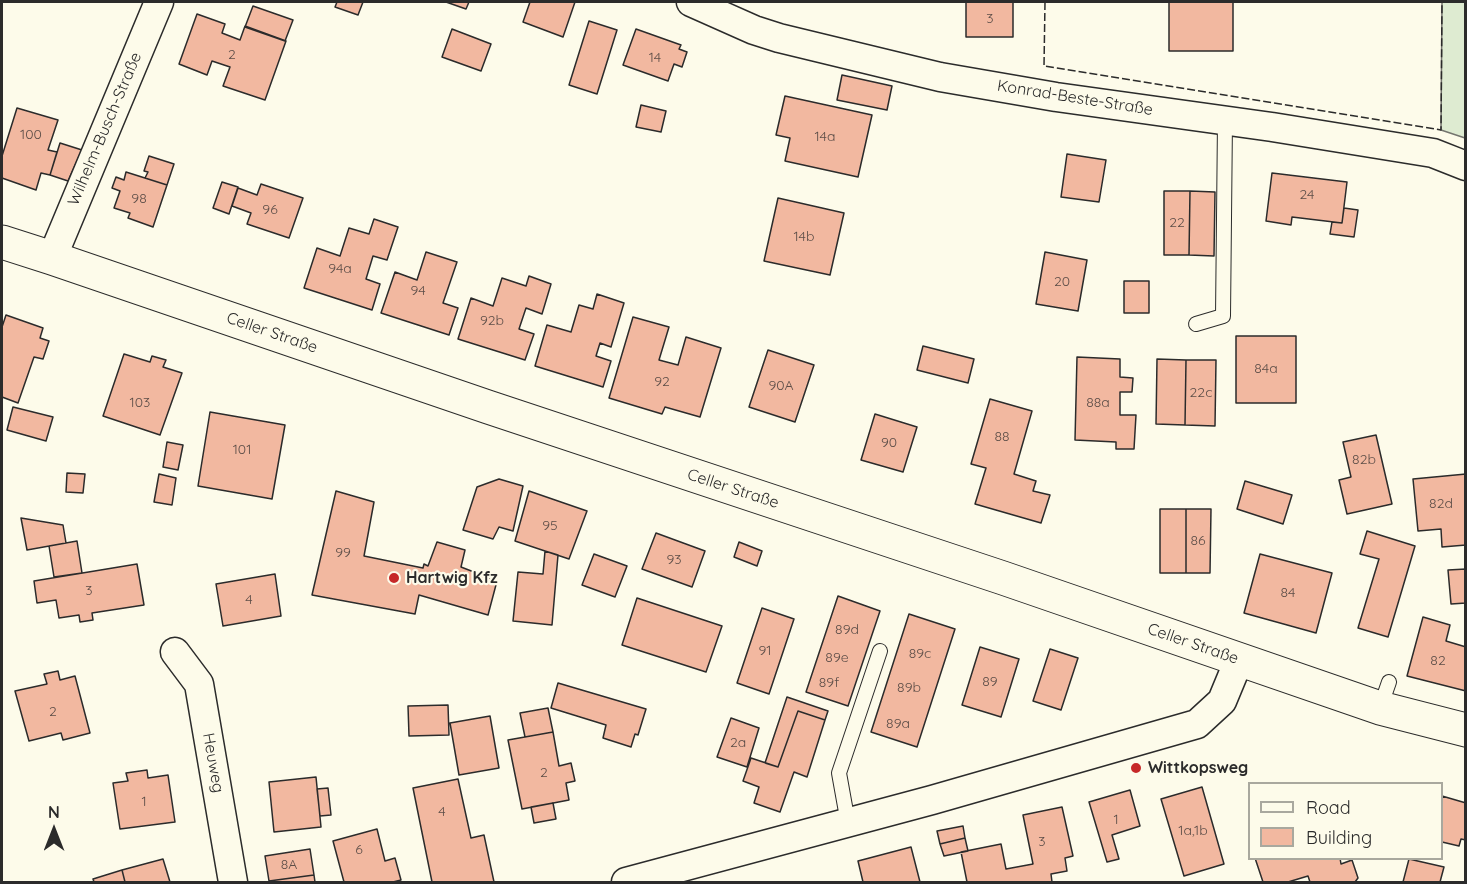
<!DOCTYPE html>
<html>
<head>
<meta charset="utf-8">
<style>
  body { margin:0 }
  #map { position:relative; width:1467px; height:884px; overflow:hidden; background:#fdfbea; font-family:Quicksand,sans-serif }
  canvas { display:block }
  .frame { position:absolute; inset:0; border:3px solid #2b2b2b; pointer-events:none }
  .legend { position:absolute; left:1248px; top:782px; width:195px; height:78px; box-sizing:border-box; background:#fdfbea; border:2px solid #a9a89e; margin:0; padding:8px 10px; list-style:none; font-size:18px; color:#2b2b2b }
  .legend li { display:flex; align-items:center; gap:12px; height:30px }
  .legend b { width:30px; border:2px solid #a9a89e }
  .north { position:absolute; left:24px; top:800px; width:60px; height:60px; -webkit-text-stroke:4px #fdfbea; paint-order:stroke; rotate:0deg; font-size:16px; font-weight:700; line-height:24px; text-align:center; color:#2b2b2b }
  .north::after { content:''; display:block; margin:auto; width:21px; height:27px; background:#2b2b2b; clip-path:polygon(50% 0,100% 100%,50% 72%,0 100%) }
</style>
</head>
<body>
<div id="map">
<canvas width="1467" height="884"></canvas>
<div class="frame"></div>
<ul class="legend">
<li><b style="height:8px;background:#fdfbea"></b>Road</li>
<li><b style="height:16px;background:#f2b8a0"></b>Building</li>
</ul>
<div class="north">N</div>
</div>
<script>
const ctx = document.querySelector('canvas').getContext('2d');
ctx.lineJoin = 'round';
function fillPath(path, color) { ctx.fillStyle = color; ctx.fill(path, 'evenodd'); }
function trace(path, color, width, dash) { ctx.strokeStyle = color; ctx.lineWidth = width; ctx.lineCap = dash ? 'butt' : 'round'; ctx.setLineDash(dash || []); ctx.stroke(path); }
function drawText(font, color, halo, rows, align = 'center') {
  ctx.font = font + ' Quicksand,sans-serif'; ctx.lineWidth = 4.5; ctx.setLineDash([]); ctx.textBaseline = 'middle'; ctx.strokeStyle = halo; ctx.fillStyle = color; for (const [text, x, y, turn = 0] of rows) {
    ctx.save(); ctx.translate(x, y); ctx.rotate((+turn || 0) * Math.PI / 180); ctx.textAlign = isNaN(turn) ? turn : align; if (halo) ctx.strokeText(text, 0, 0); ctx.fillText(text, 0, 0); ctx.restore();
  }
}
const green = new Path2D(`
  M1442 2H1465V138L1441 130Z`);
fillPath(green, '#deebd1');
trace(green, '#74746e', 1.5);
const building = new Path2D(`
  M337 2H363L358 15 335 7Z
  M446 2H469L466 9Z
  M530 2H575L563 37 523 22Z
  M966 2H1013V37H966Z
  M1169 2H1233V51H1169Z
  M253 6 293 20 285 41 245 27Z
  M197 14 225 24 222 33 240 40 245 26 286 41 265 100 223 86 230 67 212 61 207 75 179 64Z
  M589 21 617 30 597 94 569 85Z
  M452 29 491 44 481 71 442 57Z
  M636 29 681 45 679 49 687 52 682 67 674 64 668 81 623 65Z
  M842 75 892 86 887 110 837 100Z
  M785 96 872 115 858 177 785 161 790 138 776 135Z
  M641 105 666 111 661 132 636 127Z
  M17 108 58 120 48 150 57 152 50 175 41 173 36 190 2 178V156Z
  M60 143 82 150 68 181 50 175Z
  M1067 154 1106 160 1099 202 1061 197Z
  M149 156 174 164 167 185 145 178 148 172 144 171Z
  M126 172 167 185 153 227 128 218 130 213 114 208 120 191 112 188 116 177 124 180Z
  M1272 173 1347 182 1342 223 1292 217 1291 225 1266 221Z
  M222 182 238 187 229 214 213 208Z
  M261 184 303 198 289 238 247 224 251 213 232 206 238 188 257 195Z
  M1164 191H1190L1189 255H1164Z
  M1190 191 1215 192 1214 256 1189 255Z
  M778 198 844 213 830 275 764 261Z
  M1344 208 1358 210 1354 237 1330 234 1332 222 1342 223Z
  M374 219 398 227 387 260 373 256 366 279 380 284 372 310 304 288 317 248 340 256 349 228 369 234Z
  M426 252 457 262 443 303 458 308 449 335 381 313 395 272 417 280Z
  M1045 252 1087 260 1078 311 1036 304Z
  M529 276 551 284 542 314 526 308 519 329 534 334 525 360 458 339 471 298 493 306 502 278 526 286Z
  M1124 281H1149V313H1124Z
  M597 294 624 303 611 347 600 343 596 356 611 361 603 387 535 366 547 325 571 332 579 305 593 309Z
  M6 315 43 328 40 338 49 341 43 359 34 357 18 403 2 397V327Z
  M633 317 669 327 659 360 678 365 686 337 721 348 700 417 665 407 662 414 609 398Z
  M1236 336H1296V403H1236Z
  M923 346 974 359 968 383 917 370Z
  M768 350 814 365 795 422 749 407Z
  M124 354 150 362 152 356 166 360 163 367 182 373 160 435 103 416Z
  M1077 357 1120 359V377L1133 378 1132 392H1120V415H1136L1134 449H1116V442L1075 440Z
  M1157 359 1186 360 1185 425 1156 424Z
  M1186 360H1216L1215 426 1185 425Z
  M990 399 1032 411 1014 474 1036 481 1033 491 1050 495 1041 523 975 504 986 468 971 464Z
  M13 407 53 417 46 441 7 430Z
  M210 412 285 425 272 499 198 486Z
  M875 414 917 427 903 472 861 460Z
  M1376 435 1392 504 1347 514 1339 480 1351 477 1343 442Z
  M167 442 183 445 178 470 163 467Z
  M67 473 85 474 83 493 66 492Z
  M159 474 176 478 172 505 154 502Z
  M1466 474V545L1442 547 1441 529 1418 531 1413 479Z
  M499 479 523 486 513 531 499 527 493 539 463 530 477 487Z
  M1245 481 1292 495 1283 524 1237 509Z
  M336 491 374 502 364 556 423 568 424 564 428 566 437 542 465 550 461 567 497 581 488 615 419 595 415 614 312 595Z
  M529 491 587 511 569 559 515 541Z
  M1160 509H1186V573H1160Z
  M1186 509H1211L1210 573H1186Z
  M21 518 63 525 66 543 27 550Z
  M1367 531 1415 546 1388 637 1358 628 1379 559 1360 554Z
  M656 533 705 551 692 587 642 569Z
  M77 541 82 573 54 577 49 546Z
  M739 542 762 551 757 566 734 557Z
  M545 551 558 555 552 625 513 621 518 572 543 574Z
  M594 554 627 566 615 597 582 585Z
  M1260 554 1332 573 1316 633 1244 613Z
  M137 564 144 605 92 613 93 620 80 622 79 615 59 618 56 600 37 603 34 581Z
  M1466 569V603L1451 604 1448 570Z
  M275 574 281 616 223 626 216 584Z
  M838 596 880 611 848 706 806 692Z
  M637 598 722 626 706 672 622 645Z
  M762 608 794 619 769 694 737 683Z
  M909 614 955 629 917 747 871 732Z
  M1423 617 1450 625 1446 641 1466 647V691L1407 676Z
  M980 647 1019 659 1001 717 962 705Z
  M1050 649 1078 658 1061 710 1033 701Z
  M58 671 60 680 75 676 90 733 63 740 61 733 29 741 15 691 47 684 44 674Z
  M558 683 646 709 638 735 635 734 631 747 603 738 606 725 551 708Z
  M787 697 828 711 825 720 798 711 778 767 765 763Z
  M448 705 449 735 409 736 408 706Z
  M548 708 553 732 525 737 520 713Z
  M798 711 825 720 807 777 794 772 780 812 754 803 759 787 743 781 751 758 778 767Z
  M490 716 499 768 459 775 450 723Z
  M731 718 759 728 747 767 717 757Z
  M553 732 559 766 571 763 575 781 566 783 569 800 522 809 508 740Z
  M147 770 148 778 168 775 175 822 120 829 113 783 128 781 126 773Z
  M316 777 321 827 274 832 269 782Z
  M458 779 471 838 484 835 494 882H432L413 788Z
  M1202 787 1224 864 1184 876 1161 799Z
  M328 788 331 815 320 816 317 789Z
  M1130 790 1140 826 1112 835 1119 859 1107 862 1089 802Z
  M1442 796 1466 803V840L1461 839 1459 846 1442 842Z
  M553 803 556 819 534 823 531 807Z
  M1062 807 1073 856 1065 858 1067 871 1051 874 1052 882H967L961 852 1001 844 1006 869 1033 864 1023 815Z
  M963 826 965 838 940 844 937 831Z
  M377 829 385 861 395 858 401 880 393 882H344L333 841Z
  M965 838 968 851 944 856 940 844Z
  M911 847 920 882H863L858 861Z
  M310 849 314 875 269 881 265 856Z
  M1255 858H1340L1341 864 1352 860 1358 878 1355 882H1310L1308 876 1288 882H1263Z
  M163 859 170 882H125L122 870Z
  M1409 859 1444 867 1440 882H1403Z
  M122 870 125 882H94L93 879Z
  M314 875 315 882H269V881Z`);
fillPath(building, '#f2b8a0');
trace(building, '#2b2b2b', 1.5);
const service = new Path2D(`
  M1196 324 1223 316 1225 120
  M1380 708 1389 682
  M848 823 839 773 880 651`);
const minor = new Path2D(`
  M691 2 754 30 779 38 940 77 1056 97 1272 127 1433 153 1466 166
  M52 258 159 2
  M175 652 199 684 233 882
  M626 882 932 800 1197 724 1222 701 1239 660`);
const tertiary = new Path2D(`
  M2 242 52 258 488 407 1003 578 1380 708 1466 730`);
trace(service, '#2b2b2b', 16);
trace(minor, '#2b2b2b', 31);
trace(tertiary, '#2b2b2b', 35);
trace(service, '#fdfbea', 14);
trace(minor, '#fdfbea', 28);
trace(tertiary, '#fdfbea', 33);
trace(new Path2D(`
  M1045 2 1044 66 1441 130 1442 2`), '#2b2b2b', 1.5, [8, 3]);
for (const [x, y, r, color] of [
  [394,578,6,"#c62828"],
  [1136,768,6,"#c62828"]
]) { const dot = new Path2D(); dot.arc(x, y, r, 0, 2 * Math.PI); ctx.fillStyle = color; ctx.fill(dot); trace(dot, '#fdfbea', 2); }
drawText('14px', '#5d4e48', null, [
  ["3",990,19],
  ["2",232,55],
  ["14",655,58],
  ["100",31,135],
  ["14a",825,137],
  ["24",1307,195],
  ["98",139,199],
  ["96",270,210],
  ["22",1177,223],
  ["14b",804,237],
  ["94a",340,269],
  ["20",1062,282],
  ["94",418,291],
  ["92b",492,321],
  ["84a",1266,369],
  ["92",662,382],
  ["90A",781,386],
  ["22c",1201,393],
  ["103",140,403],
  ["88a",1098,403],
  ["88",1002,437],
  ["90",889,443],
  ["101",242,450],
  ["82b",1364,460],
  ["82d",1441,504],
  ["95",550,526],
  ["86",1198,541],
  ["99",343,553],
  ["93",674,560],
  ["3",89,591],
  ["84",1288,593],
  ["4",249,600],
  ["89d",847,630],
  ["91",765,651],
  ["89c",920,654],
  ["89e",837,658],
  ["82",1438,661],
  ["89",990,682],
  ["89f",829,683],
  ["89b",909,688],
  ["2",53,712],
  ["89a",898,724],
  ["2a",738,743],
  ["2",544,773],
  ["1",144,802],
  ["4",442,812],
  ["1",1116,820],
  ["1a,1b",1193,831],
  ["3",1042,842],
  ["6",359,850],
  ["8A",289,865]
]);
drawText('16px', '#2b2b2b', '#fdfbea', [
  ["Konrad-Beste-Straße",1075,98,9],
  ["Wilhelm-Busch-Straße",105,129,-67],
  ["Celler Straße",272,333,19],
  ["Celler Straße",733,489,18],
  ["Celler Straße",1193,644,19],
  ["Heuweg",213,763,80]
]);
drawText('bold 16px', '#2b2b2b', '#fdfbea', [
  ["Hartwig Kfz",406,578],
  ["Wittkopsweg",1148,768]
], 'left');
</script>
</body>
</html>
